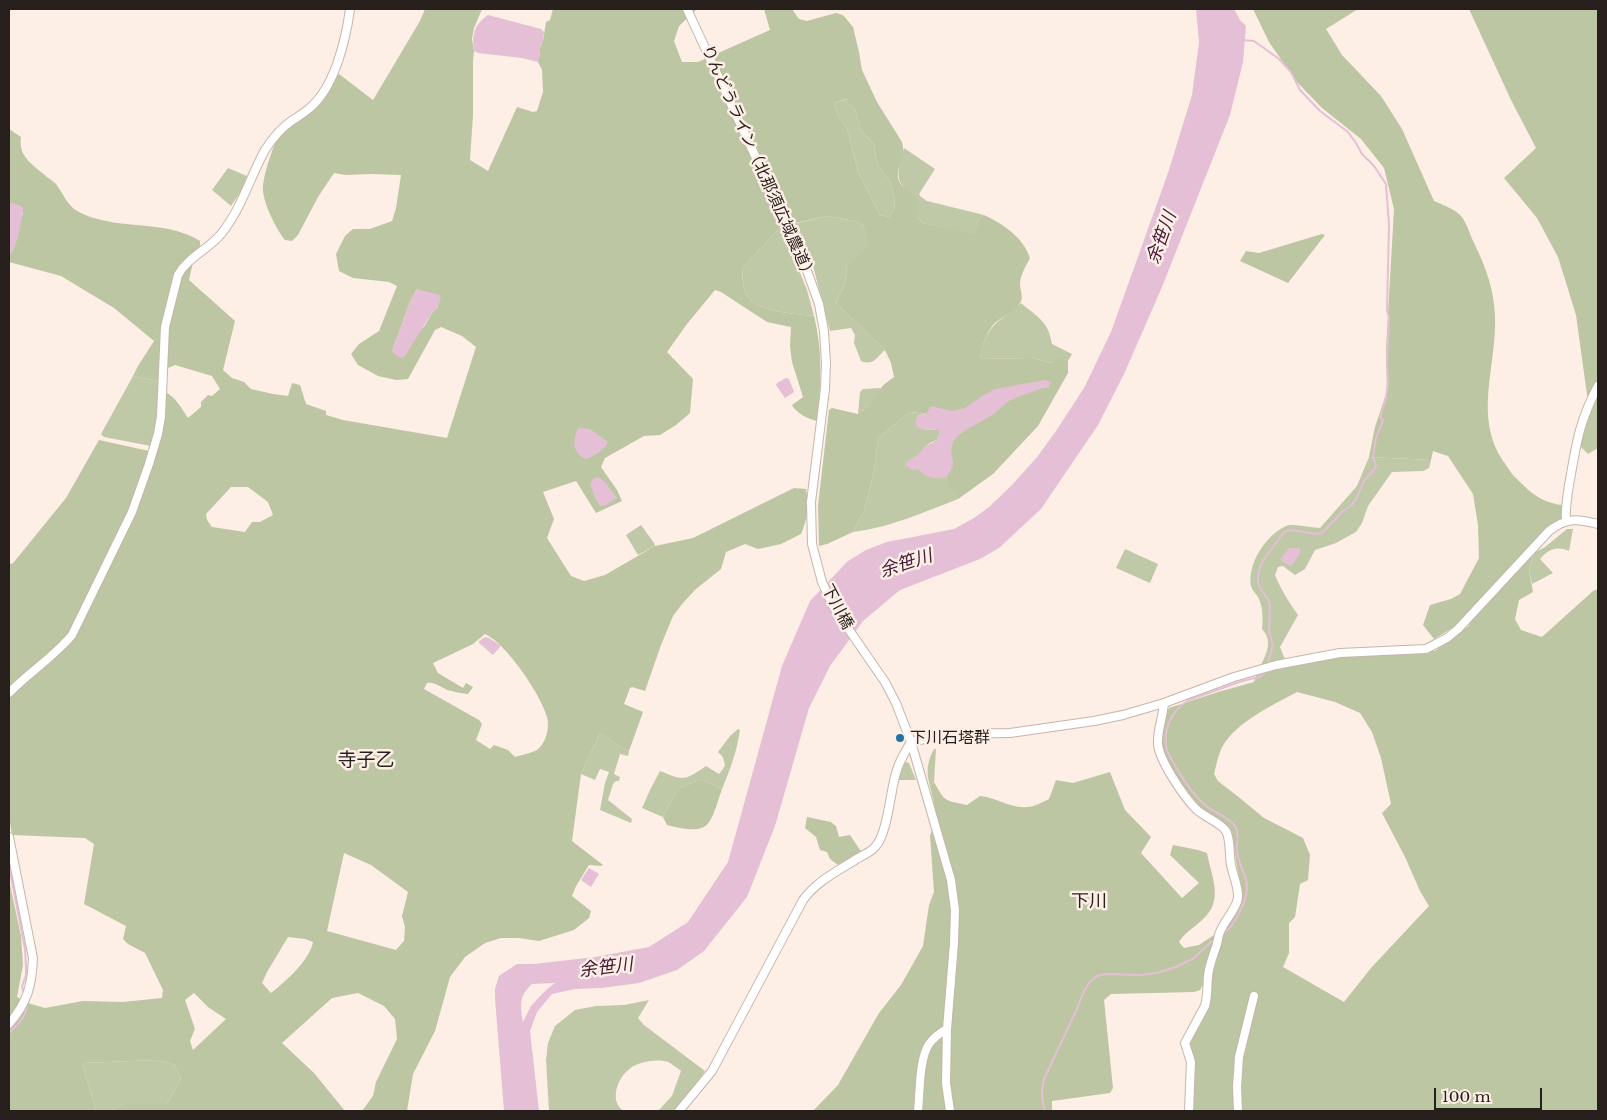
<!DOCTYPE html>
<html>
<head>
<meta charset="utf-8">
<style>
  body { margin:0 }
  #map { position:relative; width:1607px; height:1120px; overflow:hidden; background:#fdeee6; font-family:"Libre Baskerville",serif }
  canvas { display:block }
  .frame { position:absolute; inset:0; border:10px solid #261f1c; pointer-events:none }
  .scale { position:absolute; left:1434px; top:1088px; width:108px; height:22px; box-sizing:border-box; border:2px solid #261f1c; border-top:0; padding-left:6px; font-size:15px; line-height:18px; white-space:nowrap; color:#261f1c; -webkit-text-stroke:4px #fdeee6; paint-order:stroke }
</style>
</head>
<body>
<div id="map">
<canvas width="1607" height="1120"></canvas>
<div class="frame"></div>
<div class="scale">100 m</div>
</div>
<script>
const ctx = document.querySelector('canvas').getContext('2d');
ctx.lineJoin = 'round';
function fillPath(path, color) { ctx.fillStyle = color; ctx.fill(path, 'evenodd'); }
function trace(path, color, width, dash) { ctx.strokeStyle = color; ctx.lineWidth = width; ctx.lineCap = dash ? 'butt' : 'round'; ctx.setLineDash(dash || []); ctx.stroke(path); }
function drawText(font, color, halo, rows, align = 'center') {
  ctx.font = font + ' "Libre Baskerville","Noto Sans JP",serif'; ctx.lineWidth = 5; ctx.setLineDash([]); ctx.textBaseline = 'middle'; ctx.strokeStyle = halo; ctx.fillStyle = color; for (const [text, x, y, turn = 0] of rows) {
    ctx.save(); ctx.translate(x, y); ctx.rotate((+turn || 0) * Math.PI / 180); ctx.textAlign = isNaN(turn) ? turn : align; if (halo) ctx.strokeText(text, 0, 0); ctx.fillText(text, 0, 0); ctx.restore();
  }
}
fillPath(new Path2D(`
  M847 99 855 109 861 131 874 144 877 164 890 181 895 201 894 211 889 217 880 215 858 171 847 128 839 118 834 103Z
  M904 148 935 169 919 194 921 197 927 201 984 215 979 219 974 236 923 223 918 218V203C894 178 896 181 904 148Z
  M228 168 247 176 241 191 231 206 212 190Z
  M828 216 855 221 863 225 871 245 847 266 845 283 836 303 885 350C876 358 873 366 861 361L854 343 855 335 851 328 830 331 812 262 793 224Z
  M782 228 807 290 814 316C797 314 761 312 749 299 742 291 743 278 742 268L778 230Z
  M1021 303C1038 318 1048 320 1052 344L1072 354 1068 361 1064 358 1052 363 1032 358 980 359C985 325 998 323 1021 303Z
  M133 376 158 381V415L151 446 104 437 101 434Z
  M881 388C875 399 868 407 858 414L860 392 863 389Z
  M1598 396V448L1588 454 1580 446C1583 429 1585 409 1598 396Z
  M910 412 925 414 918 416 924 430 939 429 940 433 937 440C922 445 919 454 918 469L946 475 950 489 958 499C925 512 888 528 853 532L864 511 874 471 878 438Z
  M1369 457 1431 460 1429 468 1423 471 1392 472 1368 506 1362 523 1356 532 1336 543 1315 550 1305 569 1295 575 1283 566 1278 567 1275 575C1281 590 1289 602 1298 615L1280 647 1284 657 1291 665 1258 671C1264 658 1275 643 1262 629 1263 619 1263 609 1259 599 1257 594 1252 591 1251 586 1247 564 1266 535 1286 526 1292 523 1312 528 1320 528L1357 486Z
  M641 525 654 543 655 546 638 555 626 535Z
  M1567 529H1573L1569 551C1556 546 1549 549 1540 559L1553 573 1532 584 1529 570 1534 553 1545 547Z
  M1125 549 1158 564 1150 583 1116 568Z
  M738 729 740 730C737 751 730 770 722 789L701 779 680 788 675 794 663 817 642 808 650 790 660 771C685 781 684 781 706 766L719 774 725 766 723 757 718 752 730 736Z
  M600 733 622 748 629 751 628 756 620 754 614 774 620 777 619 781H616L613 784 608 800 632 819 631 823 600 810 605 783 609 772 600 769 595 780 581 774Z
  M934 749H936L934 782 930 786C926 773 927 761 934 749Z
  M906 762 909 763 916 780H898L903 765Z
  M649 1000 638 1018 644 1025 705 1071 686 1097 673 1111H658L672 1096 681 1071C677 1068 672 1064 668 1062 657 1058 635 1062 627 1071 616 1081 610 1103 624 1111H549L546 1060 548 1043 555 1026 575 1010 596 1006 624 1005Z
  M159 1060 175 1065 181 1079 167 1104H124L110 1111H96L82 1063Z`), '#c0c9a7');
fillPath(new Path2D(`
  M425 9H482L474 28 472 39 474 51 473 61V115L470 160 488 171 517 107 533 112 537 111 543 92 542 70 538 62 540 53 539 49 543 41 546 22 550 20 553 9H697L679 26 674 41 682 62H698L770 30 764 9H792L799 19 807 21 836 13 843 15 853 27 859 52 862 70 877 102 902 142C909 166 881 176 916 196L918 203V218L923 223 974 235 979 219 984 215C1003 224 1023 237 1030 258 1026 266 1020 275 1020 284 1020 290 1024 298 1020 303 1014 312 1003 316 995 323 986 332 982 346 980 359L1032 358 1052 363 1057 358H1064L1068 361V373L1038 426 993 474 958 499 948 487 946 473 950 446 966 413 945 416 910 412 878 438 874 471 864 511 853 532 827 544 819 546 818 506 829 410 832 408 858 414C871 405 872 400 881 388 884 384 890 380 894 377L891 363 885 350 836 303 845 283 847 266 870 245 863 225 855 221 828 216 795 223 778 230 742 268C743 278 742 291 749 299 761 312 797 314 814 316 823 351 821 386 817 421 808 419 796 413 792 405L803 397 792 362 790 346 791 327 767 322 721 292 715 290 687 324 667 352 693 379 690 413 676 425 660 435 644 436 605 458 601 467 617 490 622 501 596 513 576 481 543 492 554 519 547 538 571 576 584 581 605 575 655 546 693 538 794 488 806 489C809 507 808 517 801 534L781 544 758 549 745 544 726 552 721 569 696 589 682 604 673 616 661 645 645 691 632 687 630 688 624 704 643 712 629 751 622 748 600 733 581 774 572 841 603 865 601 866 589 865 576 886 572 896 591 911 589 918 574 930 539 941 519 938H501L485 943 465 957 450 977 435 1031 413 1074 407 1111H362L373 1096 376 1082 397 1039 395 1019 384 1006 358 993 332 998 282 1043 314 1073 345 1111H110L124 1104H167L181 1079 175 1065 159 1060 82 1063 96 1111H9V880L21 936 23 965 17 997 31 1004 45 1008 83 1001 123 1002 162 998 163 990 145 953 128 944 123 939 126 926 84 904 94 844 85 838 12 835 9 817V563L12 564 14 562 66 498 99 440 149 451 157 447 165 392C175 396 182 409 188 418L201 407V402L208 395 212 396 220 389 212 376 175 365 161 371 158 381 133 376 138 366 154 341 114 308 61 276 9 262V256L23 213 12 203 9 206V129L21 137C18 158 34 165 47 177 50 179 53 181 56 184 63 193 67 205 77 211 115 232 164 218 200 241V250L193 262 189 280 235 321 223 370 232 378 244 382 251 389 273 394 288 396 292 383 300 385 306 404 326 411V415L343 420 447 438 476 347 462 336 441 327 435 330 408 379 396 380 378 376 358 365 351 354 359 344 379 331 397 286 389 282 353 278 339 271 336 254 345 236 353 229H370L392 221 396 208 401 175 372 174 346 175 334 173 318 197 298 235 292 241 285 240C276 229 261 199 263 185 265 170 272 150 278 136L339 74 373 100 420 21ZM846 99 855 109 861 131 874 144 877 164 890 181 895 201 894 211 889 217 880 215 858 171 847 128 839 118 834 103ZM417 289 438 307 432 313 424 327 392 351 410 302ZM231 487H248L268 502 273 515 260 522H252L245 532 212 527 207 520 206 514ZM485 634C506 643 541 695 547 717 550 728 546 743 537 750 532 753 521 755 515 757L508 750 494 745 490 749 476 740 482 724 479 720 424 689 427 683C435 682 440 687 447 690 454 692 461 693 468 694L473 687 466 683 463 688 438 673 433 663 473 644ZM344 853 371 865 408 892 402 916 405 927 404 941 396 950 327 931ZM288 937 305 939 313 942C310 960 284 983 271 993L262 983 267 972ZM194 993 208 1007 226 1019 193 1050 190 1041 195 1029 185 1000Z
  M1253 9H1358L1326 29 1342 55 1381 96 1402 129 1434 201C1443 205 1455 209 1461 216 1467 223 1470 235 1474 243 1486 267 1494 290 1495 316 1497 366 1473 416 1503 461 1508 467 1511 474 1517 479 1532 494 1541 502 1562 505L1563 519 1546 531 1534 553 1529 570 1533 592 1519 600 1515 619 1521 630 1542 637 1593 591 1598 589V1111H1192L1189 1044 1210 986H1202L1200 990 1194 992 1111 994 1104 1000 1113 1088 1110 1093 1052 1101V1111H813L838 1085 879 1013 901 985 923 946 929 905 934 892 930 836 937 816 930 786 934 782C946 803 944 800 967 805L980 796C996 797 1011 809 1027 807 1034 807 1043 802 1049 799L1056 780 1073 783 1110 772 1125 810 1151 837 1141 853 1182 898 1199 883 1170 855 1173 845 1198 850 1207 853C1211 876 1225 901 1202 920 1194 928 1185 932 1179 942L1184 948 1199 945 1226 927 1241 899V884L1237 867 1232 832 1224 824 1199 806 1186 790 1162 753 1161 740 1166 716 1169 708 1218 692 1254 682 1258 671 1341 655 1435 651 1470 625H1457L1434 639 1423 625 1430 605 1451 599 1460 594 1479 558 1478 525 1473 494 1448 456 1433 451 1431 460 1369 457 1375 427 1387 391 1386 349 1394 209 1384 168 1361 139 1322 108 1296 81 1269 42ZM1297 692 1335 702 1360 713 1372 732 1381 758 1391 804 1382 813 1405 857 1420 891 1429 906 1371 968 1344 1002 1283 967 1289 953V923L1295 917 1300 884 1308 880 1310 855 1303 838 1264 818 1241 799 1218 781 1214 774C1216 767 1217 759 1220 752 1230 725 1273 705 1297 692Z
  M1469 9H1598V396L1589 409 1576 315 1558 257 1537 218 1504 178 1536 148 1511 100Z
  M1322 234 1325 235 1288 283 1240 261 1246 251 1259 253Z
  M701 779 722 789C709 827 711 836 667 825L663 817 675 794 680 788Z
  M807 817 831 822 836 826 839 837 850 835 860 850 863 851 838 865 830 859 827 852 820 850 816 837 805 828Z`), '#bcc6a2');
fillPath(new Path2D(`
  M1196 9H1234L1240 20 1246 26 1243 62 1230 115 1162 287 1124 374 1098 425 1041 509 999 548 980 559 900 590 863 621 830 666 809 708 775 826 747 897 704 951 677 970 639 983 602 988 575 989 552 994 537 1012 530 1031 539 1111H504L495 998V989L499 976 517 964H534L595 957 649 947 688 922 728 862 782 666 810 601 848 561 866 550 887 542 954 529 974 518 989 507 1012 485 1038 456 1056 431 1084 388 1111 332 1168 173 1192 95 1199 42ZM555 983 546 990 531 1006 523 1022C520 1005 519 996 532 984Z
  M488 15 541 29 544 32 543 41 539 49 540 53 538 62 522 58 478 53 474 51C472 34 474 25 488 15Z
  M12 203 21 206 23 208C22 219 17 250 9 256V206Z
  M417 289 439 295 441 298 438 307 432 313 405 356 401 358 394 354 392 351 410 302Z
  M786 378 789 379 794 392 785 398 776 385 777 383Z
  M1045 380 1051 382 1049 388H1043C1033 392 1022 395 1011 400 1005 403 1001 408 996 412 986 421 957 431 953 443 947 459 961 462 945 478 934 479 926 478 918 469L912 470 905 465 908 461 919 454 924 447 937 440 940 433 939 429 924 430 918 428 915 422 918 416 926 414 931 406 951 411 965 408 982 396 995 389Z
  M578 428 590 429 608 442C603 451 596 455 586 459 571 452 573 441 578 428Z
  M598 477 605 482 617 498 606 505 600 506 595 498 590 484 593 479Z
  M1289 548H1299L1301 552 1293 564 1290 566 1280 560Z
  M485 637 489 638 500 645V647L493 655 479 643V641Z
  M589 868 599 874 591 887 581 880Z`), '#e4bfd5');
trace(new Path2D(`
  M1242 40 1254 41 1279 59 1291 72 1300 90 1320 111 1348 132 1356 143 1362 154 1374 166 1386 184 1389 225 1387 310 1389 318 1387 364 1388 382 1386 398 1380 417 1383 420 1376 438 1373 457 1376 465 1374 470 1364 481 1357 497 1352 505 1343 511 1323 532 1318 534 1290 530 1284 532 1262 562 1258 575V582L1260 588 1269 601 1270 608 1269 632 1273 645 1267 666
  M9 866 25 949 26 966V975L22 987 24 993
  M1222 935C1234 927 1248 900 1247 885 1246 875 1239 865 1237 852 1236 844 1240 833 1235 826 1228 816 1213 813 1204 804 1188 790 1177 769 1167 751 1162 731 1171 710 1189 700L1242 681 1259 677 1265 673V671
  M9 1033C17 1025 29 1015 26 1002
  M1045 1111C1041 1100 1041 1091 1044 1079L1076 1011 1084 991 1090 982 1097 976 1106 974 1140 975 1157 973 1176 967 1194 958 1211 942 1216 939`), '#e4bfd5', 2);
const minor = new Path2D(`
  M687 9 802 257 819 304 824 331 826 363 825 389 811 502 812 544 822 582 834 608 885 682 896 703 911 742 951 880 955 910 954 943 947 1029 946 1083 950 1111
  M1566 520C1565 505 1568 490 1571 474 1577 439 1581 418 1598 386
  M9 693C29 672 54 657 72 635L132 512 149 464 158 434 161 416 165 327 178 275C188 257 209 249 221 234 241 210 250 177 265 150 272 139 280 129 290 122 297 117 306 112 312 106 335 85 346 39 350 9
  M1164 703C1163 717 1157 731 1158 744 1159 760 1184 797 1196 809 1204 817 1220 822 1226 831 1231 840 1229 855 1231 865 1233 875 1239 888 1238 898 1236 910 1224 921 1220 932 1218 936 1218 942 1216 947 1213 956 1209 966 1208 976 1207 986 1208 996 1205 1006L1185 1043 1191 1062 1189 1111
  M9 837 33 958C32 986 27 1003 9 1024
  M679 1111 712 1071 803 900C817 881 836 872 855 860 861 856 870 853 875 847 888 833 890 792 896 773 899 761 905 752 911 742L947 734 1010 733 1094 721 1123 715 1164 703 1234 677 1276 665 1340 653 1426 649 1447 638 1458 629 1549 531C1567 517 1578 519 1598 524
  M918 1111C920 1093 919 1059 929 1044 934 1037 940 1033 947 1029
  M1238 1111 1237 1087 1239 1057 1254 996`);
trace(minor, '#c6b5ab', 10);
trace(minor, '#fff', 8);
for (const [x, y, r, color] of [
  [900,738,5,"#2274a5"]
]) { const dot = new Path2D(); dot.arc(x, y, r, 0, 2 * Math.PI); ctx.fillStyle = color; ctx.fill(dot); trace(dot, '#fdeee6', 2); }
drawText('16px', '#261f1c', '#fdeee6', [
  ["りんどうライン（北那須広域農道）",758,163,66],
  ["下川橋",837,607,62]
]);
drawText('16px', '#261f1c', '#fdeee6', [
  ["下川石塔群",910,738]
], 'left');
drawText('italic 18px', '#451836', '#fdeee6', [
  ["余笹川",1162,238,-70],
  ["余笹川",906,564,-18],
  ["余笹川",606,968,-7]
]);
drawText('18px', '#261f1c', '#fdeee6', [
  ["下川",1089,902]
]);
drawText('19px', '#261f1c', '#fdeee6', [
  ["寺子乙",366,761]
]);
</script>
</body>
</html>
